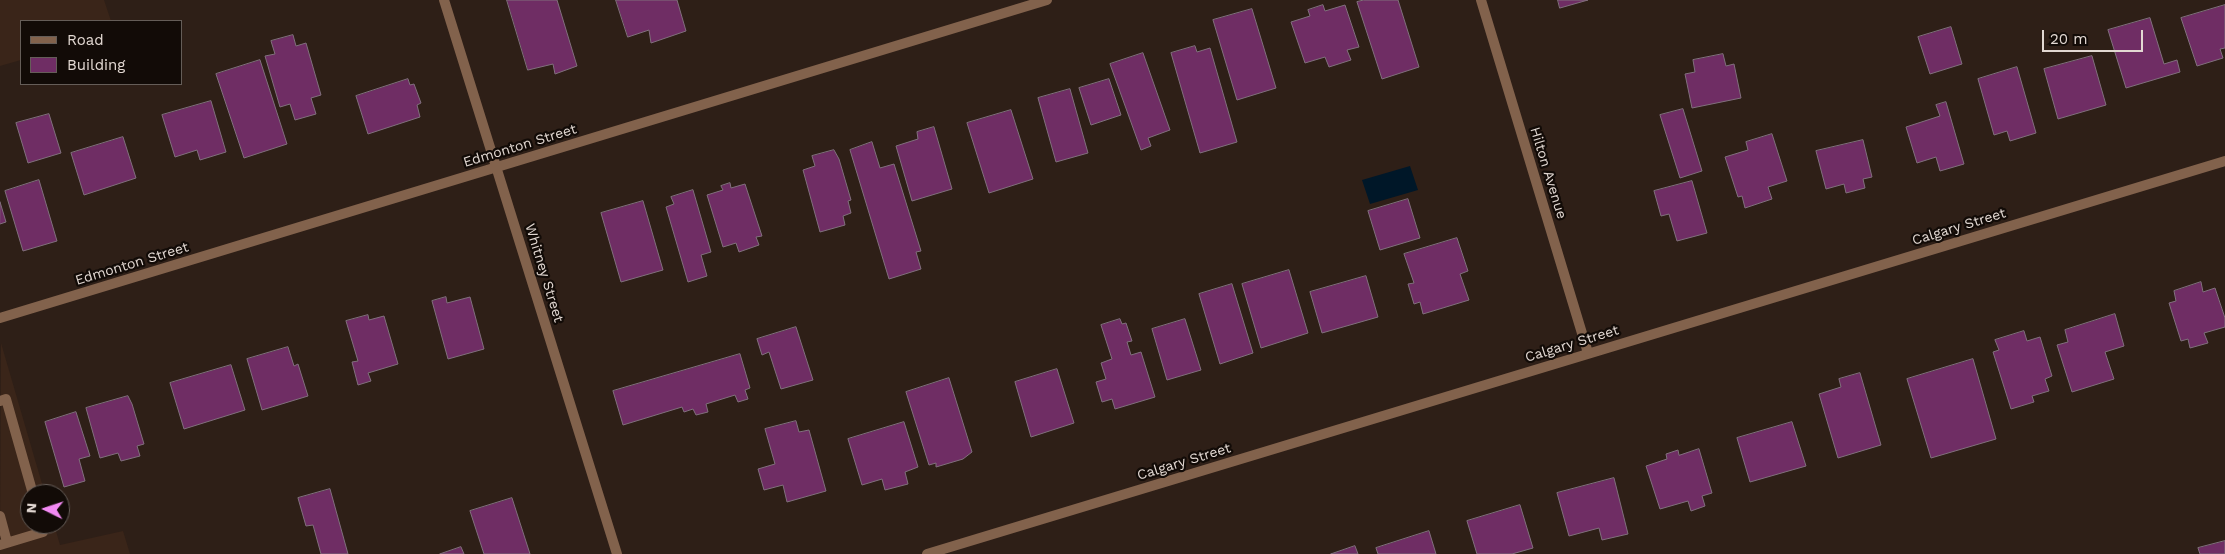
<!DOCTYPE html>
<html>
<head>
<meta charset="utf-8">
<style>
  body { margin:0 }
  #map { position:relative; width:2225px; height:554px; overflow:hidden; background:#2e1f17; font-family:"Work Sans",sans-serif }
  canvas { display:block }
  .legend { position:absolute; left:20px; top:20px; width:162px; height:65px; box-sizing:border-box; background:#120b07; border:1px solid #655d58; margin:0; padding:6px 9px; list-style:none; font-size:15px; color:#e2d8d2 }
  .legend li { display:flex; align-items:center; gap:10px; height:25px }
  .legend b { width:25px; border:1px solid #655d58 }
  .north { position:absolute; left:20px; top:484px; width:50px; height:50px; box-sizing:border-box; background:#120b07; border:1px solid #655d58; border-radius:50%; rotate:274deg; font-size:14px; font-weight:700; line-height:20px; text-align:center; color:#e2d8d2 }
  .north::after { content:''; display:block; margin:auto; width:18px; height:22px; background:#f28af3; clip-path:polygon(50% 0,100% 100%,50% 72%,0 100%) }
  .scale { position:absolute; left:2042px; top:30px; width:101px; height:22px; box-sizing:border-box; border:2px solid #e2d8d2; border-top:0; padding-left:6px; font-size:15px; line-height:18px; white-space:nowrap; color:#e2d8d2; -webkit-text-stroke:4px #120b07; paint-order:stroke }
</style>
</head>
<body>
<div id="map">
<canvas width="2225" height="554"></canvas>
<ul class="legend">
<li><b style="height:6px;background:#82624c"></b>Road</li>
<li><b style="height:14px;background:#6f2d64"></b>Building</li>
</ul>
<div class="north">N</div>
<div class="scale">20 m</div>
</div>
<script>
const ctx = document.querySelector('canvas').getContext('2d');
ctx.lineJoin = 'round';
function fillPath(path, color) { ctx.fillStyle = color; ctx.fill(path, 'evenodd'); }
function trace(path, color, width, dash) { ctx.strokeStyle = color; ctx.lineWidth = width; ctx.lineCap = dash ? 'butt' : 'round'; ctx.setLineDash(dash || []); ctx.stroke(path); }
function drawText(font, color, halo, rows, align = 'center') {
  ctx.font = font + ' "Work Sans",sans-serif'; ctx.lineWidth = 4.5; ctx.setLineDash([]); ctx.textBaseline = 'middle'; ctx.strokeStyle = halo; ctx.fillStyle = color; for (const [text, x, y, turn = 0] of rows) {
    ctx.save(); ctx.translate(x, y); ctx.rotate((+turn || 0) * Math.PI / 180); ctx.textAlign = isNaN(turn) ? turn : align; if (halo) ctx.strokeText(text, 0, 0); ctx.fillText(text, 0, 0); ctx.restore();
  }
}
fillPath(new Path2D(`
  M0 0H104L111 21H21V60L0 66Z
  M1 343 45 494H30V524H54L60 545 123 531 130 554H0Z`), '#3a2519');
fillPath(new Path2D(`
  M1410 166 1418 190 1370 204 1362 180Z`), '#001728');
const building = new Path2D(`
  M507 0H557L577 66 555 74 553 64 528 70Z
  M616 0H677L686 31 651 43 649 30 628 37Z
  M1364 0H1398L1419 67 1382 79 1357 2Z
  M1558 0H1588L1560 8Z
  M1323 5 1325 11 1345 5 1359 47 1347 50 1351 60 1329 67 1325 57 1305 63 1291 22 1310 16 1308 10Z
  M2225 5V48L2220 49 2223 58 2197 66 2181 18Z
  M1252 9 1276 88 1237 100 1213 20Z
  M2150 18 2164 64 2177 60 2180 72 2126 88 2108 30Z
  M1951 27 1962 64 1930 74 1918 37Z
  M293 35 296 46 306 43 321 95 311 98 316 114 295 120 290 104 280 107 265 56 275 54 271 41Z
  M1195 46 1197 52 1210 48 1237 142 1200 153 1171 53Z
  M1143 53 1170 130 1148 138 1151 146 1141 150 1110 64Z
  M1723 54 1726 66 1734 64 1741 98 1692 108 1685 74 1695 72 1693 60Z
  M2092 56 2106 105 2058 119 2044 69Z
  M260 60 287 144 244 158 216 74Z
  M2017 67 2036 133 2010 141 2007 131 1994 135 1978 79Z
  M408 79 410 85 414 84 421 103 417 105 420 117 368 134 356 96Z
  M1109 79 1121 115 1091 125 1079 88Z
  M1070 89 1088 153 1056 162 1038 98Z
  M211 101 226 152 200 160 197 150 175 157 162 115Z
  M1946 102 1964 164 1940 171 1936 157 1917 163 1906 127 1940 116 1936 105Z
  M1683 109 1702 171 1680 178 1660 115Z
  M1011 110 1033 179 989 193 967 123Z
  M49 114 61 153 28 163 16 123Z
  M934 127 952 189 912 201 896 146 918 139 917 132Z
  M1772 134 1787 181 1768 187 1772 199 1745 208 1742 196 1738 197 1725 157 1748 150 1746 142Z
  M123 137 136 178 84 195 71 153Z
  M1863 140 1872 177 1863 179 1865 188 1846 193 1844 184 1826 189 1816 151Z
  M872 142 880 168 894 164 921 251 916 252 921 269 889 279 850 150Z
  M834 150 839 159 851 200 848 201 851 213 843 216 845 225 820 232 803 170 815 166 812 156Z
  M39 180 57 241 23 251 5 191Z
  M1692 181 1707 233 1677 241 1669 214 1661 216 1654 191Z
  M730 183 731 188 745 184 762 236 756 237 759 245 739 252 736 243 723 247 707 195 723 190 721 186Z
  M693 190 711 252 701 255 707 276 688 282 666 207 674 204 671 197Z
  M1408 199 1420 238 1380 250 1368 211Z
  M643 201 663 270 621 282 601 213Z
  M0 202 6 222 0 224Z
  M1457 238 1468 271 1460 274 1469 300 1423 314 1420 302 1414 304 1408 284 1414 283 1404 254Z
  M1289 270 1308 333 1261 348 1242 284Z
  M1366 276 1378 317 1322 333 1310 292Z
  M2201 282 2203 292 2215 288 2225 318V327L2204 333 2208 343 2190 348 2188 339 2181 341 2169 303 2176 301 2174 291Z
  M1232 284 1253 353 1220 364 1199 294Z
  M446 297 447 303 470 297 484 349 448 359 432 301Z
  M2115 314 2124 346 2105 352 2114 379 2072 392 2057 345 2068 342 2065 330Z
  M368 315 369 320 384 316 398 364 368 373 371 381 358 385 352 362 358 361 346 321Z
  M1120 319 1122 324 1126 323 1132 341 1127 342 1131 355 1141 352 1155 397 1115 409 1112 399 1102 402 1096 382 1106 379 1101 363 1112 359 1101 325Z
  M1185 319 1201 370 1167 380 1152 329Z
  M796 327 813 380 781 389 769 352 762 355 757 339Z
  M2024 331 2027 341 2040 337 2052 376 2045 379 2049 391 2032 396 2034 402 2011 409 1993 352 1999 350 1995 340Z
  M288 347 294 366 298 364 308 396 262 410 247 359Z
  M740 354 750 388 745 390 748 399 738 402 735 395 706 404 708 412 696 415 693 409 684 412 682 407 623 425 613 391Z
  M1973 359 1996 439 1931 458 1907 379Z
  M231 365 245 410 184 429 170 383Z
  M1057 369 1074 423 1031 437 1015 382Z
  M1860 373 1881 445 1838 458 1819 394 1841 387 1839 379Z
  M949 378 972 452 963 459 936 467V463L929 465 906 392Z
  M128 396 132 404 144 444 137 446 140 456 121 461 118 453 100 458 86 408Z
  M76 412 90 456 79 459 85 481 64 487 45 422Z
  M796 421 799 432 809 430 826 491 787 502 783 485 764 490 758 469 775 464 765 429Z
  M904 422 918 467 905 472 908 484 885 490 882 479 862 485 848 439Z
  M1792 422 1806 466 1750 482 1737 438Z
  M1699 449 1712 493 1702 496 1705 506 1691 511 1688 501 1660 509 1646 466 1667 459 1666 454 1678 450 1679 455Z
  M1614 478 1628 534 1602 540 1599 528 1569 536 1557 493Z
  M330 489 348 554H321L313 525 306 526 298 498Z
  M512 498 530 554H484L470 511Z
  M1520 505 1533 548 1512 554H1477L1467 521Z
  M1429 531 1436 554H1378L1376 548Z
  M2225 541V554H2200L2198 548Z
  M1355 546 1358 554H1331Z
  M461 547 464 554H440Z`);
fillPath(building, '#6f2d64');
trace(building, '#81707d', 1);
trace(new Path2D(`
  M0 401 6 399 33 494
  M0 516 7 542
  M0 545 43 532 41 524`), '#82624c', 10);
trace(new Path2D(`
  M444 0 617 554
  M1481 0 1588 353
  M0 318 1047 0
  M927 554 2225 161`), '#82624c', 10);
drawText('14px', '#e2d8d2', '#120b07', [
  ["Edmonton Street",520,146,-17],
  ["Hilton Avenue",1548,173,73],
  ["Calgary Street",1959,227,-17],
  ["Edmonton Street",132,264,-17],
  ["Whitney Street",544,273,73],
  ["Calgary Street",1572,344,-17],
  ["Calgary Street",1184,462,-17]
]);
</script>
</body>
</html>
